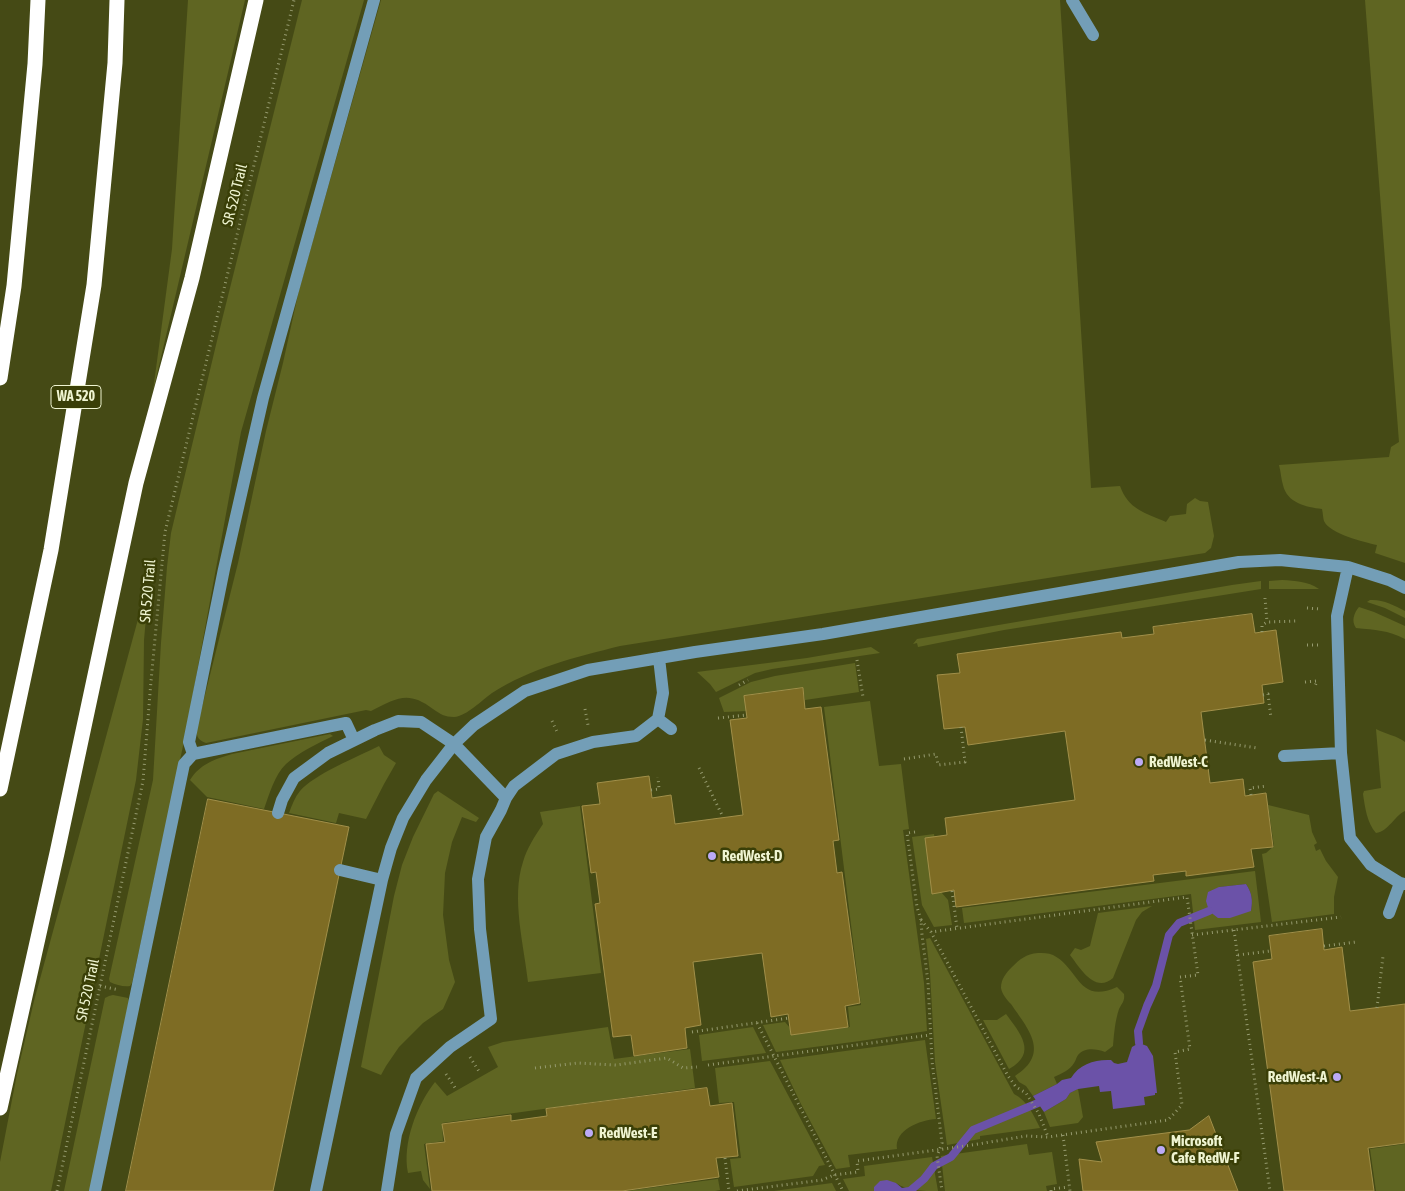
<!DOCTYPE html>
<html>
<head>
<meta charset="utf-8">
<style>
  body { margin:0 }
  canvas { display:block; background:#454a15 }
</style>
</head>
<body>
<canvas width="1405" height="1191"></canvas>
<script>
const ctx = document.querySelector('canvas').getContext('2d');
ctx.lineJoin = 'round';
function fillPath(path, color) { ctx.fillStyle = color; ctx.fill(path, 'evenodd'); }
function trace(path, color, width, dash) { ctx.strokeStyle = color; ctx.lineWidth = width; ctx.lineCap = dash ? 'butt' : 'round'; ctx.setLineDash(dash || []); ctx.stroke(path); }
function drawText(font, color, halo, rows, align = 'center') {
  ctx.font = font + ' "Asap Condensed",sans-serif'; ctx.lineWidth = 5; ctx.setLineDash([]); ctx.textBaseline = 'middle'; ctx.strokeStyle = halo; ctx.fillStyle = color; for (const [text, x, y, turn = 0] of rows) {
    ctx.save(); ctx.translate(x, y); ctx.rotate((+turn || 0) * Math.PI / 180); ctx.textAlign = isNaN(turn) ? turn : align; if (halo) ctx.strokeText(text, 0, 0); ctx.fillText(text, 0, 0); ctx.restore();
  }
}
fillPath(new Path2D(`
  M188 0H245L153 391 172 249Z
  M302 0H364L241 432 186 732 132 983 130 986C124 987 116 985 110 982L109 979 153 780 161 643 167 567 171 533 222 320Z
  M381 0H1060L1091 488 1120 486C1128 509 1145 513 1166 522L1170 516 1186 514 1187 504 1195 498 1200 501 1208 502 1214 536 1211 548 1205 553 620 646C576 657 531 668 492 693 482 700 467 716 454 717 445 717 440 714 433 709 408 690 397 698 371 711L366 710 206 743C197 740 196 735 197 727L238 563 266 431 283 363 299 290Z
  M1365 0H1405V563L1375 553 1377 545C1364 542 1330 534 1324 521 1323 518 1323 513 1322 509 1306 507 1287 503 1283 485 1281 479 1281 472 1279 465L1389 457 1391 447 1399 442Z
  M1282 580C1296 581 1307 581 1319 589H1269V581Z
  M1261 581V589L1004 630 928 645 918 647 917 643 913 644 917 639 1232 585Z
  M1370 600C1382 599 1394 605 1405 611V618L1385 608 1367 602Z
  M147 606 144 640 143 719 136 780 51 1191H0V1162L17 1074 34 1001 140 612Z
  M1359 607 1374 612 1405 626V639C1387 630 1376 630 1356 628 1351 621 1354 613 1359 607Z
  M871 647 880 653 772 669 755 673 716 692 710 684 697 672 807 658Z
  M855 663 859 692 805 700 803 688 745 696 747 711 724 712 719 698 751 682 775 676Z
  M870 701 879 766 901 764 909 829 903 830 924 983 927 1031 860 1041 776 1052 763 1025 785 1022 790 1028 791 1035 850 1027 848 1007 861 1005 824 707Z
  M1376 729C1385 734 1398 736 1405 742V811C1394 816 1389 831 1376 833 1367 823 1365 807 1363 794L1364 791 1381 788Z
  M330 734 333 736C317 744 299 752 286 764 275 774 269 795 264 809L207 797 190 780C200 764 215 759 232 754Z
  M379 746 384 755 396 763 384 784 366 819 339 813 336 823 289 813C292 805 295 797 300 791 313 775 359 756 379 746Z
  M438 791 479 818 476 822 462 817 452 842 445 873 443 915 449 960 455 982 443 1009 423 1023 399 1047 386 1066 381 1075 361 1067 394 896 402 865 413 837 434 794Z
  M1268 805 1309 815 1312 832 1317 843 1314 845 1316 851 1320 849 1326 861 1338 877 1334 897V914L1272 922 1262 854 1266 853 1274 846Z
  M580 806 601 973 528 982C524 945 511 898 523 862 527 848 535 836 543 824L540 812Z
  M934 834 941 892 948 900 952 925 934 927 922 905 912 837Z
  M1255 871 1261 922 1195 930 1191 894 964 923 962 908ZM1246 884C1252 893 1253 900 1251 911L1219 887Z
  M1152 906 1142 912 1136 920 1113 978C1095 994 1080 968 1070 955L1075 948 1081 950 1090 946 1098 913Z
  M930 938 1014 1094C1027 1100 1034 1116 1040 1128L980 1136V1139L947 1145 935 1062 930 973 926 939Z
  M1038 953C1043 953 1048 953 1053 955 1079 968 1078 1005 1117 987L1124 994C1125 1001 1122 1003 1119 1009 1115 1021 1114 1034 1113 1046L1105 1052C1096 1049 1085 1047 1078 1055 1076 1058 1076 1060 1074 1063 1070 1070 1061 1074 1054 1077L1057 1084 1033 1096 1026 1086 1019 1082 1015 1076C1051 1053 1028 1029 1011 1004 1007 1000 1002 994 1001 988 1001 979 1006 973 1012 967 1020 959 1026 954 1038 953Z
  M113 995 128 998 129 1001 90 1191H64L105 998 109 996Z
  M1006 1014C1020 1033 1038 1053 1009 1069L983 1020H997Z
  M608 1027 614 1059 690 1049 695 1088 442 1123 443 1141 424 1144 430 1189 423 1180 421 1171 408 1173C402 1143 417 1105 435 1082L447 1096 498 1067 488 1047 503 1042Z
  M753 1027 766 1053 702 1061 699 1035Z
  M925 1040 936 1119C920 1120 894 1130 897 1149L848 1155 850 1167 836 1169 801 1104 780 1060Z
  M770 1061 825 1165 819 1166 813 1176 734 1187 730 1159 741 1158 734 1102 719 1103 715 1068Z
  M1078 1089 1083 1117 1078 1123 1050 1127 1044 1112 1066 1099 1070 1093Z
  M1027 1144 1029 1155 1052 1152 1057 1184 1046 1186 1047 1191H945L941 1156Z
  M1405 1144V1191H1376L1370 1149Z
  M932 1157 938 1191C922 1191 908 1191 896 1183L874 1187V1191H849L843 1179 865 1176 864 1166Z
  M718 1179 720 1190 715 1191H626Z
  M832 1183 836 1191H774Z`), '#5f6522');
fillPath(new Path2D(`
  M1246 884C1252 893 1253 900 1251 911L1230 918H1218L1209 911 1206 901 1208 892 1219 887Z
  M1139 1043 1147 1046 1153 1056 1157 1093H1155V1095L1144 1097 1145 1105 1113 1109 1111 1091 1100 1092 1099 1086 1078 1089 1070 1093 1066 1099 1044 1112 1033 1096 1057 1084 1062 1080 1071 1078C1079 1064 1096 1059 1111 1060L1114 1063 1118 1064 1127 1062 1132 1047Z
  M887 1180 896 1183 902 1188 909 1187 911 1191H874V1187L880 1181Z`), '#6b52a8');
trace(new Path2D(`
  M1139 1043 1138 1031 1147 1006 1156 986 1169 935 1179 923 1209 911
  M911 1190 924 1179 934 1166 951 1157 973 1130 1038 1103`), '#6b52a8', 8);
const building = new Path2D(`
  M1252 614 1255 633 1276 630 1283 682 1262 685 1264 703 1201 712 1210 783 1243 779 1245 796 1266 793 1273 847 1251 849 1254 867 1186 876V871L1153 875 1154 881 956 907 954 890 932 894 925 838 947 835 945 818 1075 800 1065 731 968 745 965 727 944 729 937 675 960 673 957 654 1121 632 1122 638 1154 634 1153 627Z
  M803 688 805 709 821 707 839 840 833 841 837 873 842 872 860 1003 845 1006 848 1027 791 1035 788 1014 771 1017 762 953 693 962 701 1025 685 1028 687 1048 634 1056 631 1035 613 1037 595 904 600 903 596 872 591 873 582 806 600 804 597 783 649 776 652 798 671 795 675 824 743 815 730 720 747 718 744 696Z
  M208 799 349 827 273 1191H126Z
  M1322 929 1324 950 1342 947 1350 1011 1405 1004V1143L1368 1148 1374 1191H1284L1253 962 1272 959 1269 936Z
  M707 1088 710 1106 732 1103 738 1156 716 1158 719 1177 622 1191H432L426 1144 445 1142 442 1124 511 1115V1121L547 1116 546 1109Z
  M1209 1116 1238 1191H1083L1079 1159 1102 1162 1096 1142 1189 1130Z`);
fillPath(building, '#7e6c24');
trace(building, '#a18f49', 1);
trace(new Path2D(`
  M1265 598 1267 622
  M1307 608 1320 609
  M1262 632V625L1267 622 1297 621
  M1307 645H1319
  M857 660 863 697
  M1305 682 1317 681 1315 686
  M739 685 748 680
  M1263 695 1268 694 1271 718
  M585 709 588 725
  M718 718 747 715
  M552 721 558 734
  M1205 740 1257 748
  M904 759 936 754 938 765 965 762 961 727
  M699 768 723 817
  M651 790 659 789 658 777
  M1251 795 1250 788 1267 786
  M915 832 907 833 917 907 921 920 922 935 928 982 932 1061 942 1143 937 1156 942 1191
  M952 891 957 928
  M921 920 931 932 1008 1076 1016 1087 1026 1093 1039 1114 1048 1137
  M1234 930 1270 1191
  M1192 935 1341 917
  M1324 946 1356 942
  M1238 955 1270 951
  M100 986 119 990
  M1377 1008 1383 956
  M757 1023 843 1191
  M692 1032 789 1018
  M470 1057 480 1073
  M708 1065 930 1035
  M535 1068 578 1063 616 1065 667 1058 683 1068 697 1067
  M446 1074 456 1089
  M1063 1135 1070 1191
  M725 1158 729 1191
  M57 1191 143 781 151 681 165 532 294 0
  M737 1191 822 1180 834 1175 858 1172 857 1161 972 1145 1026 1136 1048 1137 1168 1120 1182 1105 1175 1052 1190 1049 1180 977 1198 975 1187 897 931 932
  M1051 1191V1189L1069 1187`), '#959a6e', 3, [1, 4]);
trace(new Path2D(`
  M1072 0 1093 35
  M1405 588 1389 580 1348 567 1337 616 1341 753 1350 838 1371 865 1400 883 1405 884
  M658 719 671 729
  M193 754 189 742 224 569 263 398 374 0
  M1284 756 1341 753
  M278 813 282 800 294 778 328 753 375 730 398 721 421 722 454 744 506 798
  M340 870 382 880
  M1389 913 1400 883
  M95 1191 184 764 193 754 346 723 354 740
  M316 1191 382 880 391 848 403 818 426 780 454 744 474 725 525 691 588 670 695 652 823 634 1239 562 1280 560 1348 567
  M387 1191 396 1134 416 1078 450 1047 491 1019 480 929 478 879 486 837 501 810 506 798 514 786 556 754 593 742 636 736 658 719 663 693 659 658`), '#739eb7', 12);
trace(new Path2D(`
  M0 378 14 286 35 64 38 0
  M0 789 51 550 94 285 115 63 117 0
  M0 1108 57 853 136 483 192 278 256 0`), '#fff', 15);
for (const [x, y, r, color] of [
  [1139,762,5,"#bcaaf6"],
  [712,856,5,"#bcaaf6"],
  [1337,1077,5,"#bcaaf6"],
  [589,1133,5,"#bcaaf6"],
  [1161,1150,5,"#bcaaf6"]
]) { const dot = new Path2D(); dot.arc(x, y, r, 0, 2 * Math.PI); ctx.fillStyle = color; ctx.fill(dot); trace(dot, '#3a3f07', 2); }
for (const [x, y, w] of [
  [76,397,50]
]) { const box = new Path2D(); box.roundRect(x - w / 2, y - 11.5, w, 23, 4); ctx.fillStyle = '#3a3f07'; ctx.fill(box); trace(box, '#eff4d1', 1); }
drawText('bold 14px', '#eff4d1', null, [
  ["WA 520",76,397]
]);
drawText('15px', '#eff4d1', '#3a3f07', [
  ["SR 520 Trail",235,195,-76],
  ["SR 520 Trail",148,591,-85],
  ["SR 520 Trail",88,990,-78]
]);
drawText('bold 15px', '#eff4d1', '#3a3f07', [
  ["RedWest-C",1149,762],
  ["RedWest-D",722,856],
  ["RedWest-A",1327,1077,"right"],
  ["RedWest-E",599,1133],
  ["Microsoft",1171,1141],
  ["Cafe RedW-F",1171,1158]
], 'left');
</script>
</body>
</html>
